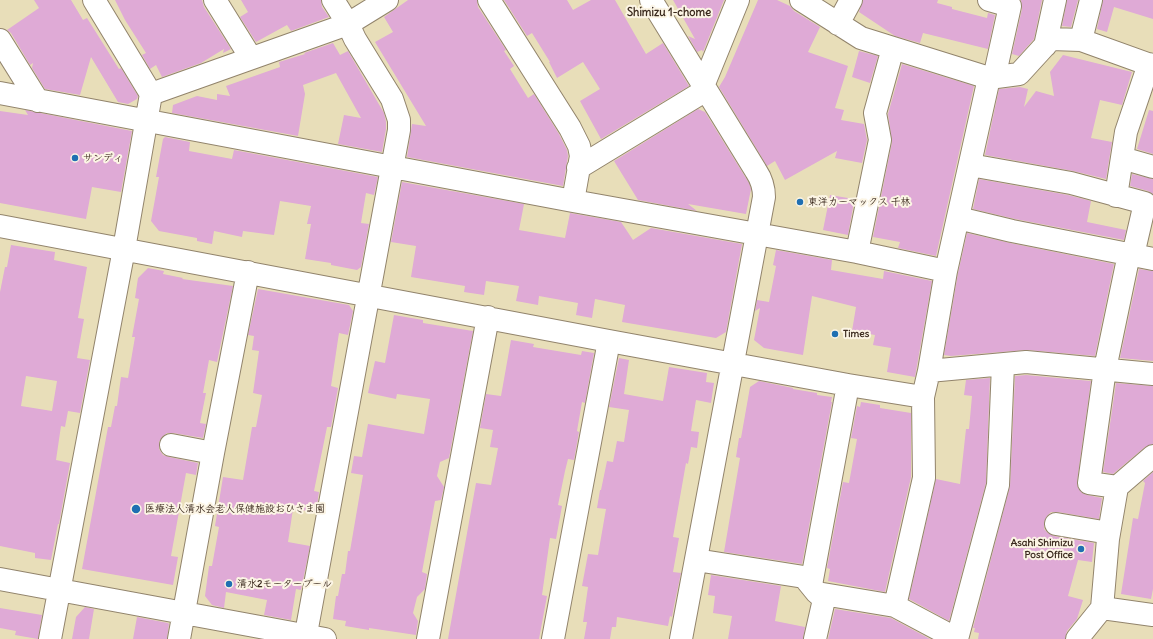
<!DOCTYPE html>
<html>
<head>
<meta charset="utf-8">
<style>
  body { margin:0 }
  canvas { display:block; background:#e8deb9 }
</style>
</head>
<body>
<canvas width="1153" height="639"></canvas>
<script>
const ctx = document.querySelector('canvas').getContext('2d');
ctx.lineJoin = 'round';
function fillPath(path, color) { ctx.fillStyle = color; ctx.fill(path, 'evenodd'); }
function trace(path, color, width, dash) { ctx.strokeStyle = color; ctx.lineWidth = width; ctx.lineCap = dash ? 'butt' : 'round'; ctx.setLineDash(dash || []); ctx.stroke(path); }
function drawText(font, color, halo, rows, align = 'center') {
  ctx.font = font + ' Delius,"Klee One",sans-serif'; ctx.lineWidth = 4; ctx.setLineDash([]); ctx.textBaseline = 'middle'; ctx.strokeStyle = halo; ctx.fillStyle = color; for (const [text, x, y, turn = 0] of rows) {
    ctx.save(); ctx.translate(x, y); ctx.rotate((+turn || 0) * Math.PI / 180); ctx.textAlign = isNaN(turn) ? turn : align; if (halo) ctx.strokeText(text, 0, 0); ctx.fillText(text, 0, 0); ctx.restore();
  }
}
fillPath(new Path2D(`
  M34 0H71L83 20 87 18 119 69 121 68 138 96 137 99 128 104 118 102 91 57 80 95 45 89 32 68 33 63 30 65 11 33 7 30 39 8Z
  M115 0H202L204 7 231 49 223 53 224 49 201 63 162 77 156 65 150 69 142 55 146 53 125 20Z
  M241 0H321L322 7 329 17 291 31 287 25 256 42 240 17 248 12Z
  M408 0H477L478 7 506 50 504 51 514 66 510 69 528 98 534 94 559 134 567 150 568 156 563 186 407 157 412 124 426 126 375 42 393 32 384 17Z
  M504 0H567L573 10 591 0H615L646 54 663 43 689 86 601 139 580 101 600 89 583 62 557 78 549 62H550L532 33 527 36Z
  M673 0H724L703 52 702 50 697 52 688 36 695 39Z
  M758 0H777L790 6 794 11 820 27 808 52 848 66 835 108 844 110 841 120 864 124 867 140 862 163 835 158 837 151 785 180 775 161 767 166 719 87 725 77Z
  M863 0H938L937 3 952 7V9L987 18 988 13 995 15 988 49 923 33 920 43 895 36 859 12Z
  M1021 0H1042L1034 39 1019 56 1012 54 1022 9Z
  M1067 0H1078L1071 27 1062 26Z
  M1103 0H1153V19L1114 7 1107 32 1097 29Z
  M333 43 340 55 348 51 384 113 386 122V129L382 152 338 144 344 115 361 118 336 73 303 85 305 94 298 136 172 113 173 105 197 96 217 100V94L230 96 226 86 280 67 279 62 305 54 304 53Z
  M859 51 878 56 870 83 852 77Z
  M1063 55 1132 72 1122 105 1100 100 1091 138 1112 142 1106 179 1073 171 985 155 999 89 1020 87 1028 89 1024 107 1036 91 1054 96 1050 72Z
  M902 64 974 86 936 256 898 248 900 242 873 237 892 142 888 114Z
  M698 109 705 112 749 183 751 189 746 214 688 204 697 211 638 200 614 161Z
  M25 110 132 131 121 192 92 187 86 219 0 203V111L28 115Z
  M1149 110 1153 111V154L1137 149Z
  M165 137 190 142 189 151 232 159 234 150 378 177 374 195 366 193 361 223 369 224 361 267 357 270 331 265V263L305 259 311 224H307L311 206 280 201 274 235 243 231 242 237 214 231 212 244 197 241V238L159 231 151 221 159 177H156L163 139Z
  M1132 174 1153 179V194L1148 191 1130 186Z
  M979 179 1068 195 1091 201 1087 222 1126 230 1124 240 1015 219 973 209Z
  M402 182 524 204 519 230 565 238 570 213 621 222 633 240 651 228 742 244 726 332 716 338 622 322 625 305 595 299 592 318 576 315 578 303 539 296 538 305 516 301 519 286 486 281 484 295 464 292 465 286 411 277 416 246 391 242Z
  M830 195 848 198V201L854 202 848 235 823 230Z
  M967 233 1010 243 1114 264 1095 356 1027 350 951 356 944 355 958 273Z
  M11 245 55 252 54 260 87 267 78 318 84 319 77 358 90 360 80 413 68 411 65 427 61 426 56 460 70 463 59 524H58L51 560 35 558V553L0 546V292L5 267H7ZM26 376 57 381 52 411 21 406Z
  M776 250 832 260 831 270 883 279 884 271 932 281 915 377 887 372 891 348 873 345 875 335 852 331 856 307 812 296 803 355 764 348 754 340 760 308 755 311 757 300 769 302 776 266 773 265Z
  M148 268 164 271 163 274 183 278 182 279 233 286 217 362 209 360 203 393H206L200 423 206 424 203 438 173 433H167L162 437 159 442V449L163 455 169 457 198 463 196 475 186 473 171 556 178 557 173 585 82 569 108 427H111L115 406H117L121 377 128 378 135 337H132L139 299 135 298 138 278Z
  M1139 269 1153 271V361L1120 358Z
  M258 289 349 305 353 311 348 335 339 333 331 386 338 388 331 427H327L314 491 319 492 316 512 293 509 288 542 310 546 301 590 296 589 291 620 264 615 267 600 226 592 224 608 212 605 205 596 209 566H212L219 527 215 526 223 477 243 480 252 427H256L262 395 253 393 259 351 252 350 254 336 248 335Z
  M394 315 423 320V323L473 331 449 458 440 462 437 476 444 487 441 500 435 501 422 572 427 574 425 589 417 597 413 613 418 621 416 635 369 628V630L345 626 346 621 333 619 336 596H338L342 574H345L348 551H350L363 475 351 473 354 456 362 457 368 424 424 434 430 399 397 394 396 399 368 393 375 361 385 363Z
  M511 340 534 344 533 347 581 355 582 351 594 353 585 403 582 402 577 431 579 432 574 460 568 459 565 471 558 505 562 506 556 539 550 538 542 595 547 596 539 639H448L476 483 491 485 498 448 490 447 493 430 480 428 486 394 501 396Z
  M619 358 629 360 624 394 663 401 669 367 707 373 706 382 714 383 711 403 696 400 691 431 699 432 697 448 691 447 688 464 686 463 673 537 679 538 673 572 681 573 674 606 672 617 670 616 668 626 617 617 616 627H612L610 639H584L587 622H583L588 587 582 586 588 554 598 555 606 509 597 508 600 490H601L607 461 613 462 617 441 624 442 629 410 609 407Z
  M1026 375 1091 381 1077 482 1078 488 1082 493 1087 495 1102 498 1099 519 1058 512H1051L1047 516 1044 522V529L1048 533 1054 536 1094 543 1092 562 1078 560 1068 596 1083 600 1077 619 1067 631 1065 639H978L979 633 974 632 975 628H973L1010 486 1015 376Z
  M990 378 986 483 949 621 909 599 936 479 960 484 966 429H969L972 396 964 395 966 380Z
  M759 381 793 388V389L817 393V395L832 397 831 402H832L802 564 724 552 740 458 736 457 739 438H741L750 387Z
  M1116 383 1153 386V444L1145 447 1113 474 1103 472Z
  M861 402 880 405V408L911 413V477L885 592 828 581 830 569 827 568 843 482 849 483 857 439 851 438 857 406 860 407Z
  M1153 472V589L1151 599 1121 594 1133 518 1138 519 1145 483 1143 481Z
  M711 575 781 586 775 621 805 627 803 639H728L732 616 713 613 715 596 708 595Z
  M85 607 94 609 89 639H72L76 617Z
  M0 608 42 615 38 639 15 635 16 631 0 628Z
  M835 609 891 618 930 639H828Z
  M137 617 168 623 169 624 167 639H133Z`), '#dfaad6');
const minor = new Path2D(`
  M215 0 251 58
  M489 0 570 128 579 146 581 156 573 201
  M651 0 756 171C762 180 764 187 764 197L681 639
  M801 0 861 38 989 78 1019 74 1051 39 1081 40 1153 66
  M989 0 1010 6 994 78
  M838 24 851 0
  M0 40 38 101
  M1081 40 1091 0
  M1045 46 1055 0
  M703 86 738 0
  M0 93 573 201 857 252 946 271
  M151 94 348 24 387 0
  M1122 158 1153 167
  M970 165 1071 183 1145 203 1133 255
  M578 168 706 90
  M1116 196 1126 132 1149 64
  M958 218 1012 231 1153 259
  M0 226 609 341 848 385 923 397
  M857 252 880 140 875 113 893 48
  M929 371 1026 362 1153 374
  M171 445 213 453
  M1117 487 1089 483 1105 369 1129 254
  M1056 524 1109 533
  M696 560 804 577 817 593 895 606 957 639
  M0 579 325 639
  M811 585 848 385
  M895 606 924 478 923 397 929 371 946 271 989 78
  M1102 608 1153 615
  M50 639 124 249 151 94 94 0
  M179 639 213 453 248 272
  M305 639 399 130V120L392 99 355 39 348 24 333 0
  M428 639 488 317
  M553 639 609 341
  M815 639 825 595
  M957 639 998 485 1003 365
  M1077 639 1102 608 1108 539 1117 487 1153 456`);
trace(minor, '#92846c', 24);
trace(minor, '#fff', 22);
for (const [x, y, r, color] of [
  [75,158,4,"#1f6fb2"],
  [800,202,4,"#1f6fb2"],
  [835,334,4,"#1f6fb2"],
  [136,509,5,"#1f6fb2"],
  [1081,549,4,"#1f6fb2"],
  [229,584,4,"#1f6fb2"]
]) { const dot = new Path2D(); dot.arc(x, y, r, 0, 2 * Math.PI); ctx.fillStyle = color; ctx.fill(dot); trace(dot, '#fcf5e5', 1.5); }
drawText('bold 10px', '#3b2a1e', '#fcf5e5', [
  ["サンディ",83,158],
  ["東洋カーマックス 千林",808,202],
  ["Times",843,334],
  ["医療法人清水会老人保健施設おひさま園",145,509],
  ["Asahi Shimizu",1073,543,"right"],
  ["Post Office",1073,555,"right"],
  ["清水2モータープール",237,584]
], 'left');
drawText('bold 11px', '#3b2a1e', '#fcf5e5', [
  ["Shimizu 1-chome",669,13]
]);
</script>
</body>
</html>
